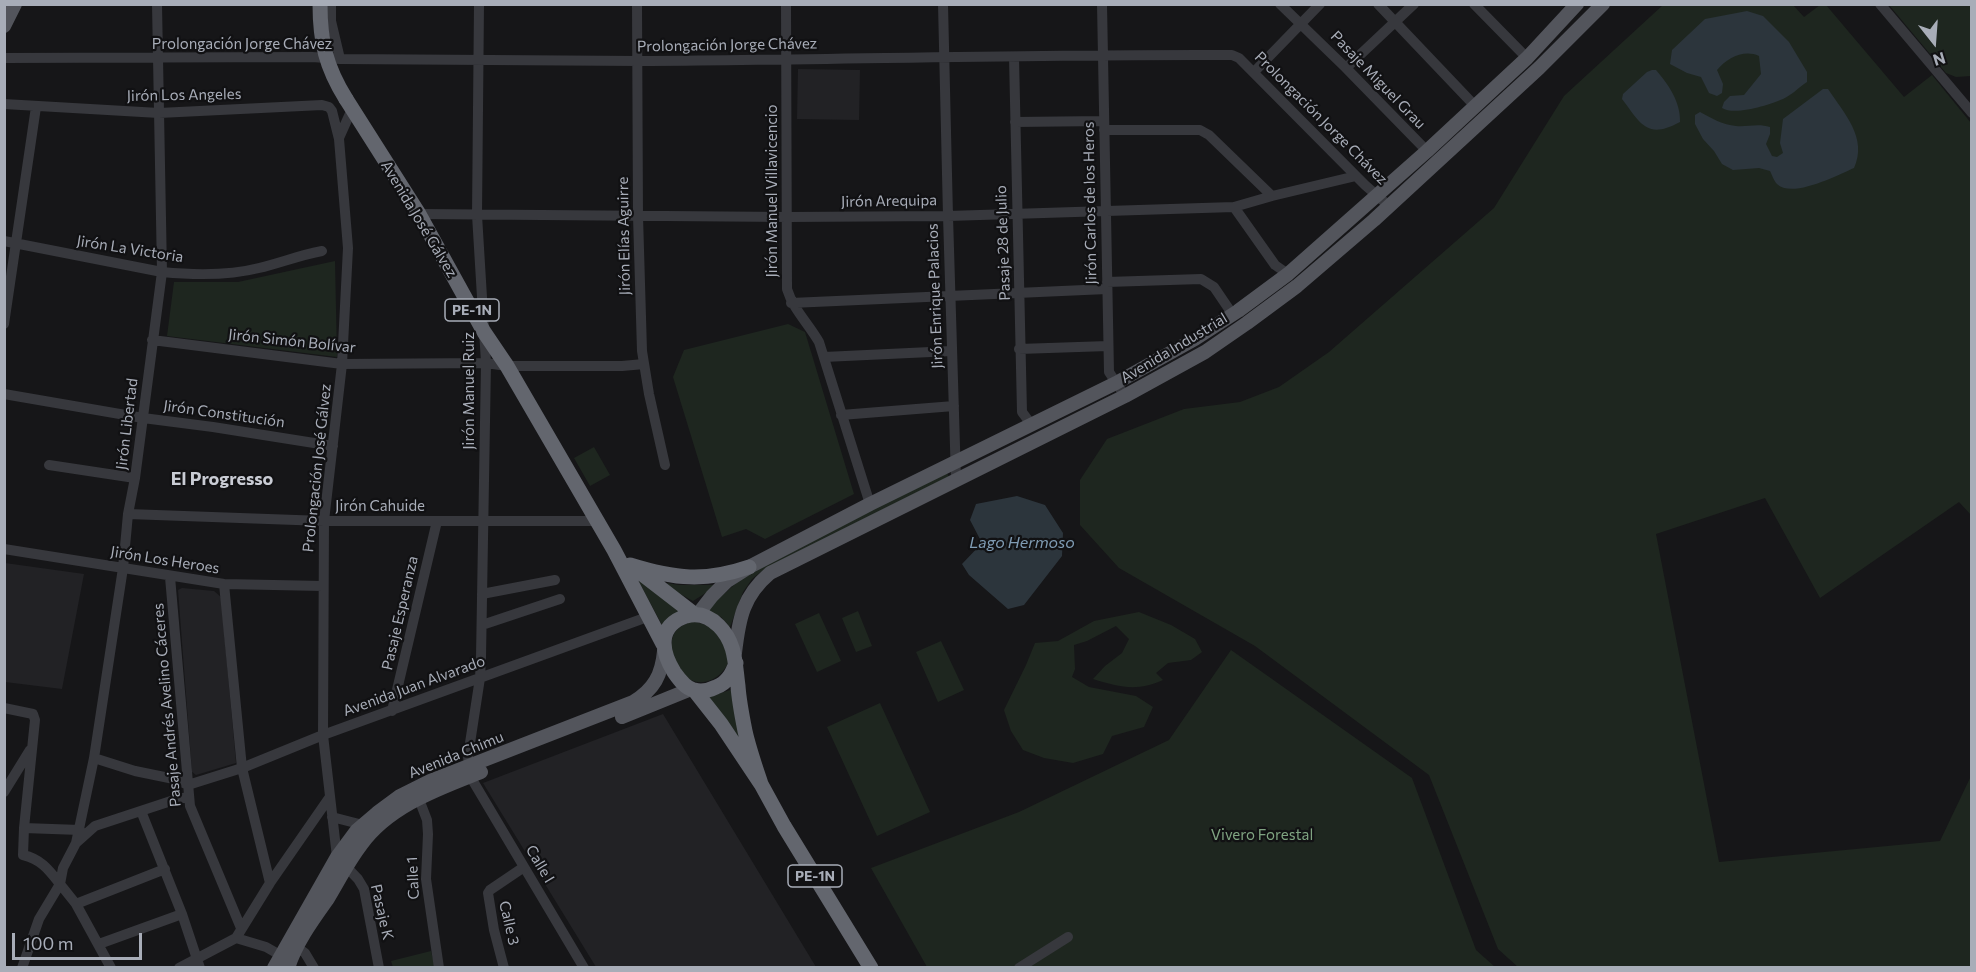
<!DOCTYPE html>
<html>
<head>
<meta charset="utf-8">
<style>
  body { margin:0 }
  #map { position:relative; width:1976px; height:972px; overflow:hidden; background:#161618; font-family:Commissioner,sans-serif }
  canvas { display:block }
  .frame { position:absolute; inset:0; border:6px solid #a8adb8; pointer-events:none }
  .north { position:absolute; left:1904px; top:12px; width:60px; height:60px; -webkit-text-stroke:4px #111113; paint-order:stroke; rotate:163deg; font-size:16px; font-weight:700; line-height:24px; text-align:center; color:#a8adb8 }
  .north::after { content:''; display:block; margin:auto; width:21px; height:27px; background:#a8adb8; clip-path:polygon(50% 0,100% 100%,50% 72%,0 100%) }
  .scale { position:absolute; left:12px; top:933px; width:130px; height:27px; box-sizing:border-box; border:3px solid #a8adb8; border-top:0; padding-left:8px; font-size:18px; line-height:21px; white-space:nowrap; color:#a8adb8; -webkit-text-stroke:4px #111113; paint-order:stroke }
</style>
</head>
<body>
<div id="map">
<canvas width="1976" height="972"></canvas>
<div class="frame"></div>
<div class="north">N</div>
<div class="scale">100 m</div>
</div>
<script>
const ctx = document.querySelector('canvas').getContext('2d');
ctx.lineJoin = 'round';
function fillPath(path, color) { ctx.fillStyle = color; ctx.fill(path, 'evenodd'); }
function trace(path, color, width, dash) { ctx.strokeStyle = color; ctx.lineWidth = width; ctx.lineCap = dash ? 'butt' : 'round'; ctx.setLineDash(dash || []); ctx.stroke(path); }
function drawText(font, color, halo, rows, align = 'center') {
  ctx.font = font + ' Commissioner,sans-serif'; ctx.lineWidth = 4.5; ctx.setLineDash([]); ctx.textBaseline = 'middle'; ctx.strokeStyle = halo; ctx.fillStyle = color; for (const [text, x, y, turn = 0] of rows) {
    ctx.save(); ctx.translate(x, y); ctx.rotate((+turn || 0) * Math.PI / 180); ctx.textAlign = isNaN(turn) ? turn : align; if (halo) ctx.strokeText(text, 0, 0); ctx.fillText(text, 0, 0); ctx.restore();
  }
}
fillPath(new Path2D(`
  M798 69 860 70 859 120 797 119Z
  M5 563 84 574 62 689 5 682Z
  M182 588 214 591 221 597 236 763 196 775 192 772 178 590Z
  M663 714 816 967H596L483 783Z`), '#222225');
fillPath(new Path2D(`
  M1663 5H1793L1804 17 1820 5H1826L1904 97 1932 75 1971 123V515L1959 502 1820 598 1765 498 1656 534 1719 862 1940 841 1971 776V967H1518L1498 949 1429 775 1255 646 1119 568 1080 525V480L1107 439 1184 409 1240 402 1279 387 1329 352 1494 208 1564 96Z
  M1889 5H1971V76L1956 77 1946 73Z
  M335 261 337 357 167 336 174 282H238Z
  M788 324 805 332 854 494 765 539 746 529 722 537 673 377 684 350Z
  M594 447 610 475 590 486 574 458Z
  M947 473 949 477 766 568 752 579 743 592 730 627 721 617 706 610 753 568Z
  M639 580 681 609 662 625 639 582Z
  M667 583 679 585H715V587L693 601 666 586Z
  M858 611 872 646 856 652 842 618Z
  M1139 612 1171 625 1195 639 1202 652 1191 660 1168 663 1156 673 1163 680C1137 692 1119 687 1093 679L1105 666 1122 653 1129 639 1116 626 1087 641 1074 645 1075 669 1072 677 1089 687 1136 696 1153 707 1144 727 1112 736 1103 754 1073 763 1044 758 1023 750 1011 731 1004 710 1026 665 1035 643 1058 641 1094 621Z
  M819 613 841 661 817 672 795 624Z
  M692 621C719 627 722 636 729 661 723 676 707 687 691 680 675 673 665 644 676 631 680 626 686 624 692 621Z
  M941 641 964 690 938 702 916 652Z
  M1231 650 1412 778 1476 950 1495 967H927L871 868 1019 812 1169 740Z
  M733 689 747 756 706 698Z
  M880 703 930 812 877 836 827 727Z
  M431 951 435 967H393L391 961Z`), '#1e261f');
fillPath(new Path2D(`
  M1747 11 1763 16 1789 42 1807 72V82C1799 87 1792 95 1783 99 1769 105 1735 116 1722 108L1724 102 1730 96 1744 95 1761 74 1759 56C1744 49 1727 58 1717 70L1723 84 1722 93 1717 96 1709 93 1701 77 1687 73 1670 64 1672 50 1705 19Z
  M1652 70H1656C1668 84 1681 102 1680 122 1647 140 1641 124 1622 99L1623 94 1647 72Z
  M1823 89H1828C1844 113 1868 138 1854 168 1838 175 1792 199 1777 184 1774 181 1772 175 1770 171L1759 168 1733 170 1722 164 1714 151 1703 139 1695 124V115L1700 112C1711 118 1723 125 1736 126 1748 127 1758 123 1770 127V134L1766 144 1772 156 1777 157 1783 153 1780 143 1783 119Z
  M1017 496 1045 505 1063 533 1062 556 1024 605 1008 609 969 575 962 564 982 543 970 520 976 504Z`), '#2c353c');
trace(new Path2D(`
  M331 4V21L340 59
  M479 4 477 215 486 363 481 657 480 678 468 756 470 776 584 968
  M637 4 638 216 642 351 649 394 665 465
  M786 4 787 289C793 309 808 323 819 342L870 504
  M943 4 948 216 956 479
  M1102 4 1109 372 1125 396
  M1280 4 1346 68 1427 151
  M1378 4 1475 106
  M1474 4 1527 58
  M1880 4 1972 113
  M1014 57 1022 412 1031 424
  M4 58 312 57 340 59C440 59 539 61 639 61 836 60 1034 54 1232 55L1239 58 1365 185 1389 206
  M1346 68 1414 4
  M1254 72 1320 4
  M4 104 159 113 322 105 329 107 332 111 339 139 348 248 342 364 324 521 323 735 337 857 358 879 364 889 379 968
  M1015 122 1104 121
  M1104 130H1200L1209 135 1272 196
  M339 138 352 109
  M1234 207 1275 265 1288 274
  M419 214 788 217 948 216 1234 207 1272 196 1356 176
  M4 241 162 272C193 275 228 276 259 268 280 263 300 255 322 251
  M1107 282 1201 279 1214 287 1233 315
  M791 303 1107 289
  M4 324 36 107
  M152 340 342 364 486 363 507 366H622L644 364
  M1019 349 1108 346
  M824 357 952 351
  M4 394 143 418 213 427 333 446
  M841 415 954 406
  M49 465 135 478
  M128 514 324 521H596
  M4 549 224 584 323 586
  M170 577 190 806 241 928
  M224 584 242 768 270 883
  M482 594 555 580
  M482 625 560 599
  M4 708 33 714 35 720 24 828 23 855C41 859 49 870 60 884L39 919 22 968
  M392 711 437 521
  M94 758 135 771 174 779 188 785 242 768 323 735 650 616
  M4 792 30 750
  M417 794 427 820 428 834 426 879 439 968
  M141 811 182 914 200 968
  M332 817 363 825
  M24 828 80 830
  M76 843 94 758 123 568 128 514 135 478 162 272 157 4
  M76 904 165 869
  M236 938 270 883 329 798
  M291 943 305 953 314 968
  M99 944 182 914
  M111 968 76 904 60 884 63 868 76 843 95 826 177 799 189 797
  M179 968 236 938 266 947 280 955
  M504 968 494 930 488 893 490 890 524 867
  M1019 968 1068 937`), '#37383d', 10);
trace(new Path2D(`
  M4 26 15 4
  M698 614 712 596 727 581 749 567 870 504 1116 383 1195 339 1238 311 1288 274 1427 151 1527 58 1577 4
  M735 653C739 618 743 596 770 573L1125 396 1205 352 1247 323 1297 286 1374 220 1539 68 1603 4
  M622 717 691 689
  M274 968 337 857 357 830 377 813 400 796 430 781 633 702C654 690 662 674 664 651
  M288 968C296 943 312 921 327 900 338 882 348 862 361 845 389 806 438 789 481 772`), '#53555c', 14);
trace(new Path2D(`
  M346 99 419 214 484 332 507 366 614 550 663 644
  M630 565C675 579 705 582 749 567
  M637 570 694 614
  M736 663C732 674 727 683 716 687 710 690 701 692 694 690 685 688 679 679 674 672 661 651 657 626 686 616 699 612 710 617 719 626 736 643 735 664 738 686 739 701 742 716 745 731 749 749 755 766 761 784
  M695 691 721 724 761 784 784 826 871 968`), '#63666e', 15);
trace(new Path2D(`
  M320 4C320 42 326 67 346 99`), '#63666e', 15);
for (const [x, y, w] of [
  [472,310,54],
  [815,876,54]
]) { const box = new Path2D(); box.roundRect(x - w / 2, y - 11, w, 22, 4.5); ctx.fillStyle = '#111113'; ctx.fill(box); trace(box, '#a8adb8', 1.5); }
drawText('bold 14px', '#a8adb8', null, [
  ["PE-1N",472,310],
  ["PE-1N",815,876]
]);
drawText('15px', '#a8adb8', '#111113', [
  ["Prolongación Jorge Chávez",242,44],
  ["Prolongación Jorge Chávez",727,45,-1],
  ["Pasaje Miguel Grau",1378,80,46],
  ["Jirón Los Angeles",184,95,-1],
  ["Prolongación Jorge Chávez",1321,118,45],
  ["Jirón Manuel Villavicencio",772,191,-90],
  ["Jirón Arequipa",889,201,-1],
  ["Jirón Carlos de los Heros",1090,203,-91],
  ["Avenida José Gálvez",419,219,59],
  ["Jirón Elías Aguirre",624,236,-91],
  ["Pasaje 28 de Julio",1003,243,-92],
  ["Jirón La Victoria",130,249,9],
  ["Jirón Enrique Palacios",935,296,-92],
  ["Jirón Simón Bolívar",292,341,6],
  ["Avenida Industrial",1174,348,-31],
  ["Jirón Manuel Ruiz",469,391,-90],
  ["Jirón Constitución",224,414,8],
  ["Jirón Libertad",127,424,-83],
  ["Prolongación José Gálvez",317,468,-84],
  ["Jirón Cahuide",380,506],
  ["Jirón Los Heroes",165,560,9],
  ["Pasaje Esperanza",400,613,-77],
  ["Avenida Juan Alvarado",414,686,-20],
  ["Pasaje Andrés Avelino Cáceres",167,705,-95],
  ["Avenida Chimu",456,755,-22],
  ["Calle I",540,864,59],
  ["Calle 1",413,878,-93],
  ["Pasaje K",382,912,77],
  ["Calle 3",509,923,77]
]);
drawText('15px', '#7fa381', '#111113', [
  ["Vivero Forestal",1262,835]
]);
drawText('italic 16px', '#7f9bb3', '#111113', [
  ["Lago Hermoso",1022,543]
]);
drawText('bold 18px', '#c9ccd4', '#111113', [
  ["El Progresso",222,479]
]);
</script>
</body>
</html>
